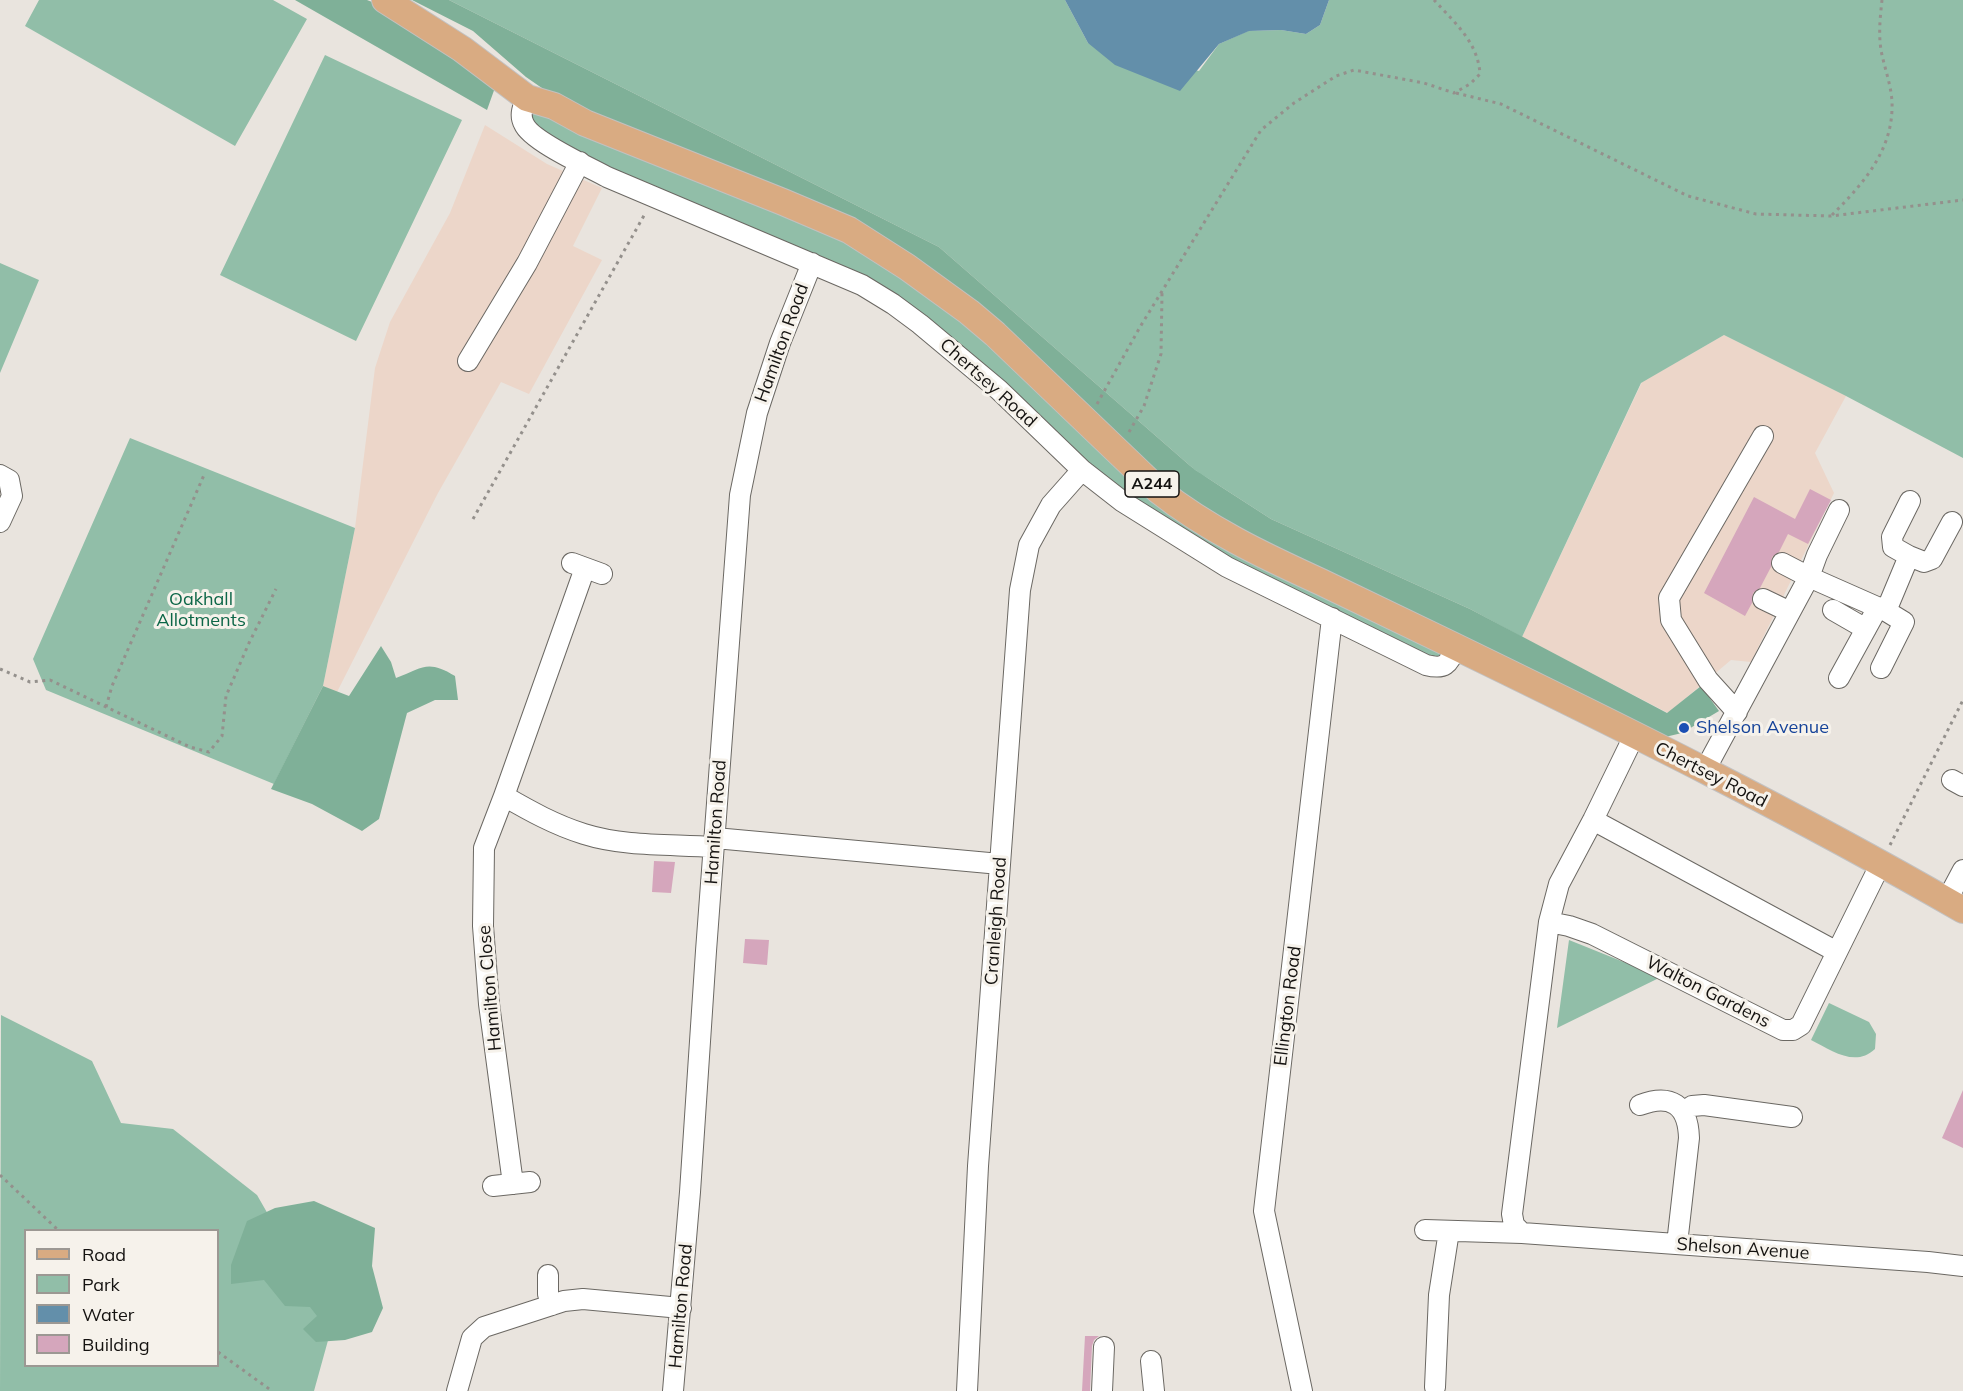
<!DOCTYPE html>
<html>
<head>
<meta charset="utf-8">
<style>
  body { margin:0 }
  #map { position:relative; width:1963px; height:1391px; overflow:hidden; background:#e9e4de; font-family:Mulish,sans-serif }
  canvas { display:block }
  .legend { position:absolute; left:24px; top:1229px; width:195px; height:138px; box-sizing:border-box; background:#f6f2eb; border:2px solid #9c9893; margin:0; padding:8px 10px; list-style:none; font-size:18px; color:#141210 }
  .legend li { display:flex; align-items:center; gap:12px; height:30px }
  .legend b { width:30px; border:2px solid #9c9893 }
</style>
</head>
<body>
<div id="map">
<canvas width="1963" height="1391"></canvas>
<ul class="legend">
<li><b style="height:8px;background:#d9ab82"></b>Road</li>
<li><b style="height:16px;background:#91bea8"></b>Park</li>
<li><b style="height:16px;background:#638faa"></b>Water</li>
<li><b style="height:16px;background:#d5a6bc"></b>Building</li>
</ul>
</div>
<script>
const ctx = document.querySelector('canvas').getContext('2d');
ctx.lineJoin = 'round';
function fillPath(path, color) { ctx.fillStyle = color; ctx.fill(path, 'evenodd'); }
function trace(path, color, width, dash) { ctx.strokeStyle = color; ctx.lineWidth = width; ctx.lineCap = dash ? 'butt' : 'round'; ctx.setLineDash(dash || []); ctx.stroke(path); }
function drawText(font, color, halo, rows, align = 'center') {
  ctx.font = font + ' Mulish,sans-serif'; ctx.lineWidth = 6; ctx.setLineDash([]); ctx.textBaseline = 'middle'; ctx.strokeStyle = halo; ctx.fillStyle = color; for (const [text, x, y, turn = 0] of rows) {
    ctx.save(); ctx.translate(x, y); ctx.rotate((+turn || 0) * Math.PI / 180); ctx.textAlign = isNaN(turn) ? turn : align; if (halo) ctx.strokeText(text, 0, 0); ctx.fillText(text, 0, 0); ctx.restore();
  }
}
fillPath(new Path2D(`
  M485 125 547 164 602 188 573 246 602 260 529 394 501 382 438 493 337 692 323 686 355 528 375 368 390 322 450 213Z
  M1724 335 1846 396 1815 453 1834 493 1751 662 1731 660 1668 713 1522 637 1642 382Z`), '#ecd6c9');
fillPath(new Path2D(`
  M39 0H273L307 19 235 146 25 26Z
  M449 0H1065L1088 43 1199 71 1219 44 1248 31 1281 30 1306 34 1320 25 1329 0H1963V458L1846 396 1724 335 1641 383 1522 637 1470 609 1271 519 1195 470 939 247Z
  M325 55 462 120 356 341 220 275Z
  M523 106 783 202 995 334 1456 647 1438 668 1123 502 920 324 530 133Z
  M0 263 39 280 0 373Z
  M130 438 355 528 323 686 274 784 46 690 33 659Z
  M1569 940 1661 977 1557 1028Z
  M1829 1003 1869 1022 1876 1034 1875 1049C1855 1068 1831 1050 1811 1040Z
  M1 1015 92 1061 121 1123 173 1129 257 1195 332 1326 314 1391H0ZM26 1230H218V1366H26Z`), '#91bea8');
fillPath(new Path2D(`
  M295 0H367L467 40 502 68 487 110Z
  M412 0H449L939 247 1195 470 1271 519 1470 609 1667 713 1701 686 1719 711 1682 733 1665 737 1260 544 1188 503 961 298 565 104 526 77 473 31Z
  M381 646 391 662 396 678C423 668 427 659 455 676L458 700H435L407 713 379 819 362 831 312 804 271 789 323 686 349 696Z
  M314 1201 375 1228 372 1266 383 1308 372 1332 345 1340 316 1342 303 1329 317 1316 310 1307 285 1306 264 1280 231 1284V1265L247 1221 275 1208Z`), '#7fb098');
fillPath(new Path2D(`
  M1065 0H1329L1320 25 1306 34 1281 30 1249 31 1219 44 1180 91 1115 65 1088 43Z`), '#638faa');
fillPath(new Path2D(`
  M1810 489 1831 500 1808 544 1788 534 1779 552 1772 557 1771 567 1760 588 1753 593 1752 603 1745 616 1704 593 1754 497 1795 519Z
  M654 861 675 862 671 893 652 892Z
  M745 939 769 940 767 965 743 963Z
  M1963 1090V1148L1942 1138Z
  M1085 1336H1099L1094 1340 1092 1346 1090 1391H1082Z`), '#d5a6bc');
const minor = new Path2D(`
  M527 98C523 106 519 115 524 124 531 141 589 167 607 177L862 285 893 304 920 324 999 390 1082 470 1123 502 1227 567 1426 665C1446 670 1448 664 1456 647
  M468 361 527 263 580 162
  M0 475 9 480 12 496 0 522
  M1909 556 1893 547 1892 537 1910 501
  M572 563 602 574
  M1782 563 1809 577 1817 555 1839 510
  M1763 599 1790 612
  M1833 610 1866 629
  M1886 611 1909 556 1924 562 1932 559 1952 522
  M1839 678 1878 607
  M1737 712 1708 680 1671 620 1669 598 1763 436
  M1705 770 1809 577 1886 611 1904 622 1881 668
  M1952 780 1963 786
  M504 796 585 568
  M1593 820 1837 952
  M715 838 1000 864
  M1947 900 1963 870
  M1549 922 1569 926 1592 934 1783 1030H1793L1801 1025 1881 863
  M1640 1105C1671 1093 1688 1105 1689 1138L1677 1244
  M1684 1112 1692 1106 1704 1105 1792 1117
  M513 1184 489 1004 483 926 484 848 504 796C530 811 555 825 584 834 625 847 672 844 714 847
  M493 1186 530 1182
  M1425 1230 1522 1233 1928 1262 1963 1266
  M1522 1233 1514 1225 1512 1214 1549 922 1559 884 1593 820 1634 736
  M548 1275V1294L552 1305
  M1151 1361 1154 1391
  M1435 1387 1439 1295 1449 1231
  M457 1391 472 1338 484 1327 564 1301 583 1299 681 1308
  M673 1391 690 1192 706 951 740 495 757 413 780 343 812 263
  M967 1391 978 1166 1020 590 1029 545 1051 505 1082 470
  M1102 1391 1104 1347
  M1302 1391 1264 1211 1332 618`);
const major = new Path2D(`
  M385 0 462 49 527 98 554 106 585 123 783 202 849 230 907 267 969 312 995 334 1158 490C1207 529 1264 556 1321 582 1365 603 1409 624 1452 645 1625 729 1797 814 1963 910`);
trace(minor, '#6b6863', 22);
trace(major, '#c2c1c1', 28);
trace(new Path2D(`
  M1456 93 1501 104 1688 196 1756 214 1831 216 1963 200
  M1832 215C1861 186 1891 153 1892 109 1893 91 1886 73 1882 55 1878 37 1880 19 1882 0
  M1097 404 1140 327 1261 130 1294 103 1336 76 1354 70 1424 83 1454 93 1470 84 1480 74C1478 42 1454 22 1434 0
  M1129 432 1144 406 1161 354 1162 293
  M473 519 646 212
  M0 669 30 682 50 680 190 747 209 752 222 736 226 696 249 643 276 589
  M106 707 112 686 204 475
  M1890 845 1963 700
  M0 1175 58 1230
  M218 1352 272 1391`), '#94908c', 3, [3, 4.5]);
trace(minor, '#fff', 20);
trace(major, '#d9ab82', 26);
for (const [x, y, r, color] of [
  [1684,728,6,"#1a4fb4"]
]) { const dot = new Path2D(); dot.arc(x, y, r, 0, 2 * Math.PI); ctx.fillStyle = color; ctx.fill(dot); trace(dot, '#f6f2eb', 2); }
for (const [x, y, w] of [
  [1152,484,54]
]) { const box = new Path2D(); box.roundRect(x - w / 2, y - 13, w, 26, 4.5); ctx.fillStyle = '#f6f2eb'; ctx.fill(box); trace(box, '#141210', 1.5); }
drawText('bold 16px', '#141210', null, [
  ["A244",1152,484]
]);
drawText('18px', '#141210', '#f6f2eb', [
  ["Hamilton Road",782,343,-70],
  ["Chertsey Road",988,383,42],
  ["Chertsey Road",1711,775,27],
  ["Hamilton Road",716,822,-86],
  ["Cranleigh Road",996,921,-86],
  ["Hamilton Close",490,988,-95],
  ["Walton Gardens",1708,992,27],
  ["Ellington Road",1288,1006,-83],
  ["Shelson Avenue",1743,1249,4],
  ["Hamilton Road",681,1306,-85]
]);
drawText('18px', '#0c6647', '#f6f2eb', [
  ["Oakhall",201,600],
  ["Allotments",201,621]
]);
drawText('18px', '#164399', '#f6f2eb', [
  ["Shelson Avenue",1696,728]
], 'left');
</script>
</body>
</html>
